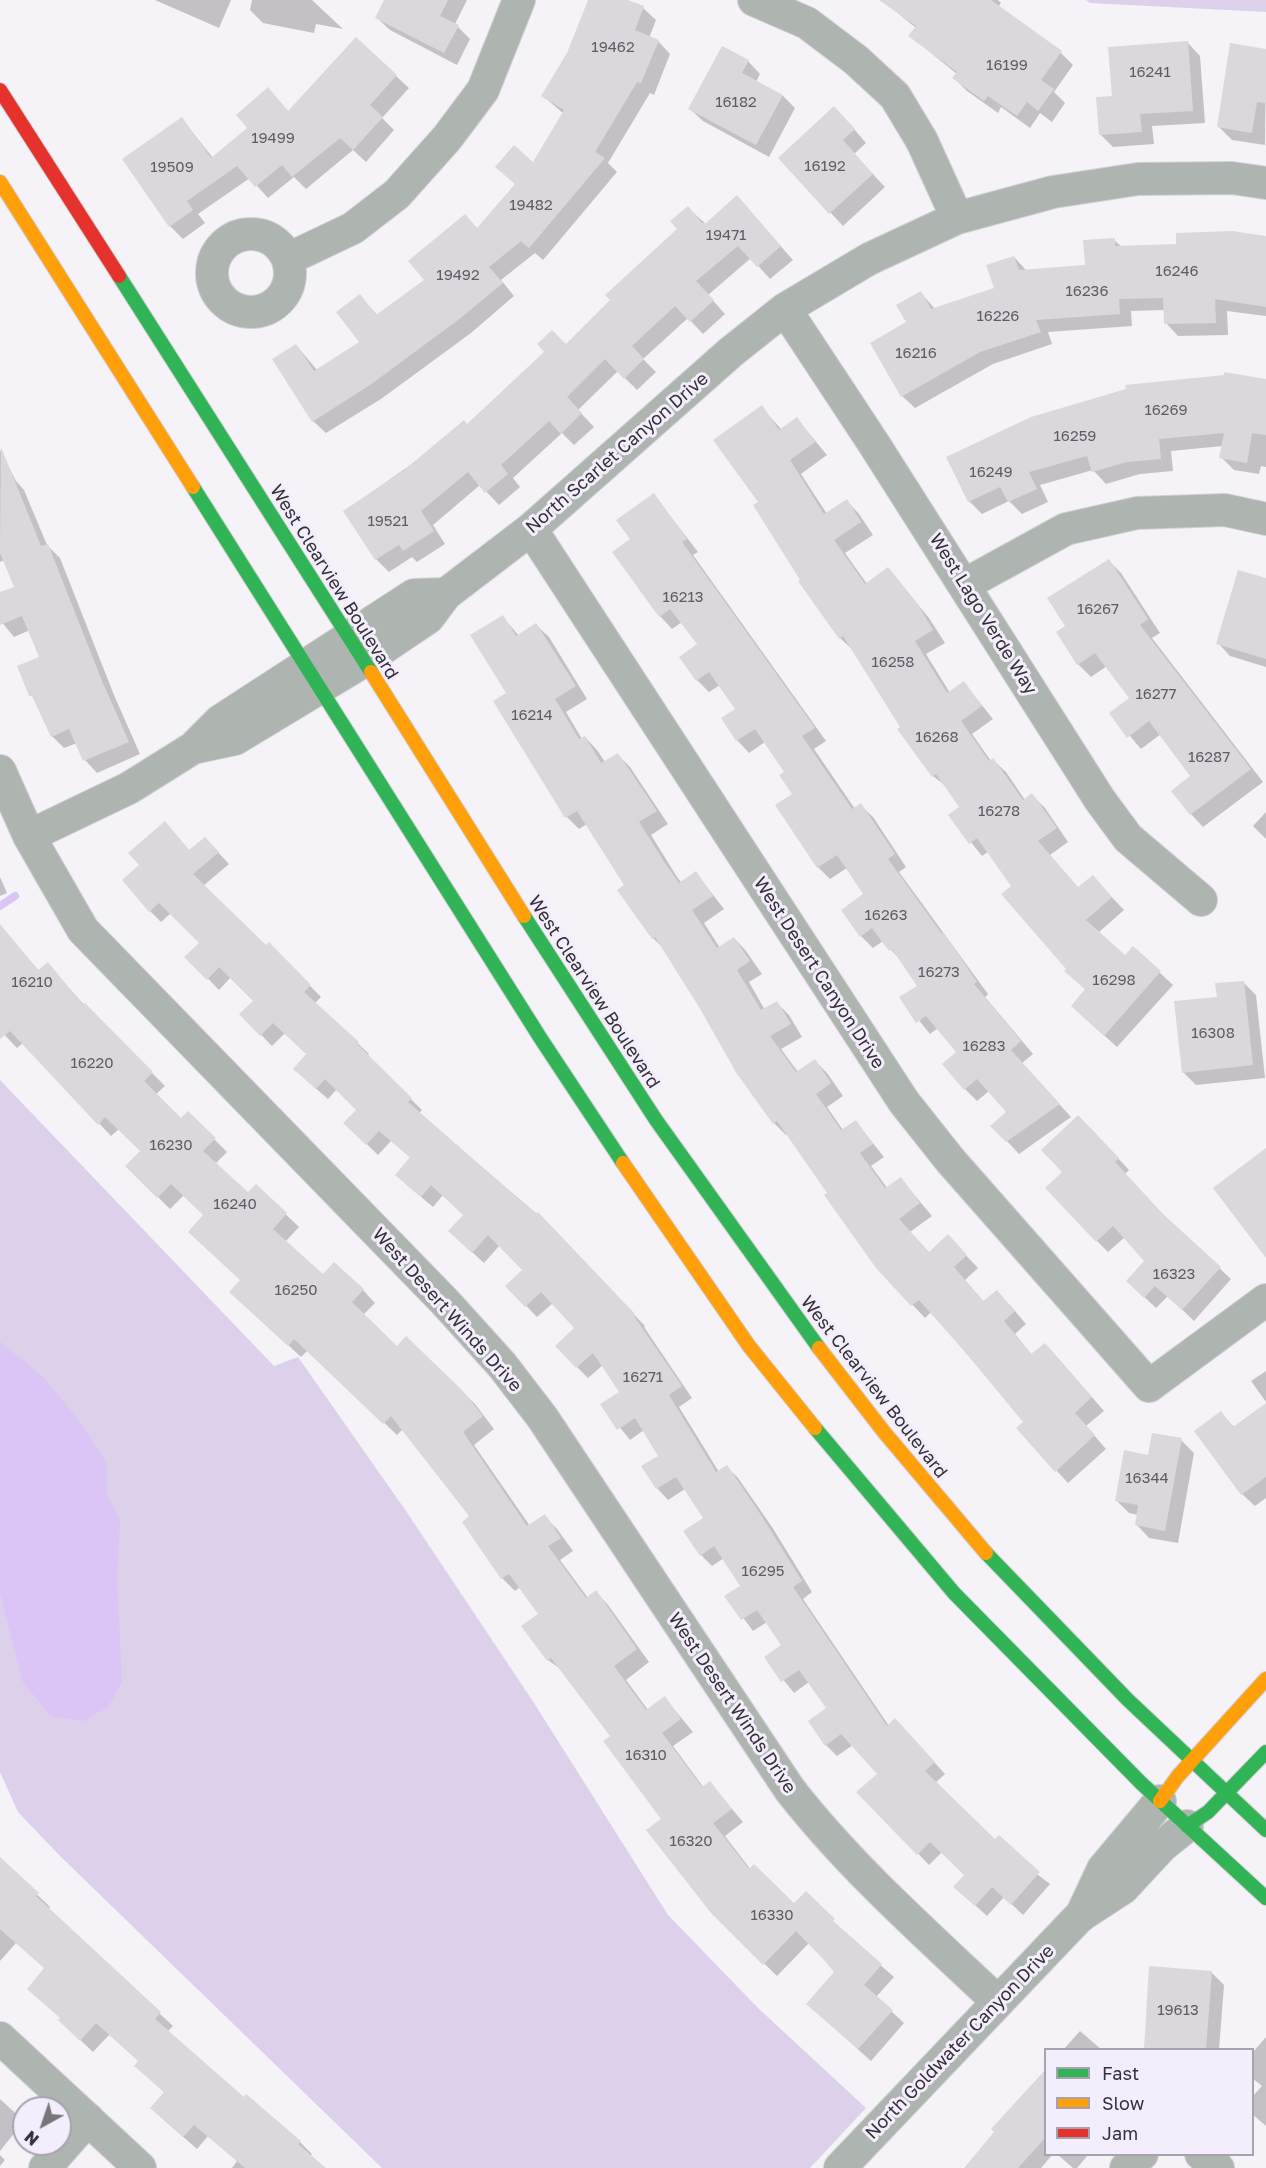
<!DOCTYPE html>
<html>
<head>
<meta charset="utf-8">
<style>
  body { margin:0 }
  #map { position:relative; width:1266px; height:2168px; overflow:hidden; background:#f5f2f8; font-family:"Golos Text",sans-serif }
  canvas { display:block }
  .legend { position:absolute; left:1044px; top:2048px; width:210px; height:108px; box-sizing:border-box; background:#f4eefc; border:2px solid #a7a2ad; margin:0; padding:8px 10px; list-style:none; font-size:18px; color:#343137 }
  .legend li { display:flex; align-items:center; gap:12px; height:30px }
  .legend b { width:30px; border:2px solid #a7a2ad }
  .north { position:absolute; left:12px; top:2096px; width:60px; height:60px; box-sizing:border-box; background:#f4eefc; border:2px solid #a7a2ad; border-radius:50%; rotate:220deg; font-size:16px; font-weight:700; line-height:24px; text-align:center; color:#343137 }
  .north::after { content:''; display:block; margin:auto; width:21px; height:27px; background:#78757b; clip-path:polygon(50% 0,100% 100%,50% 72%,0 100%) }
</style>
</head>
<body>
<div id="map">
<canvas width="1266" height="2168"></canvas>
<ul class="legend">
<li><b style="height:8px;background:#30b455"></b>Fast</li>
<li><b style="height:8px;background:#ff9f0a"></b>Slow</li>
<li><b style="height:8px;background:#e5322d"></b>Jam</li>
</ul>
<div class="north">N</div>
</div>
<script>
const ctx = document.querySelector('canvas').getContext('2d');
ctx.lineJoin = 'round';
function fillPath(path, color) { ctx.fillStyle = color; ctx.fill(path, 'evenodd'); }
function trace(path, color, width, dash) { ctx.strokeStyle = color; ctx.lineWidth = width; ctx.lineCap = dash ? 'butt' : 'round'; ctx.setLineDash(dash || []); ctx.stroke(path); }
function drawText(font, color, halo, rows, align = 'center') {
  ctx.font = font + ' "Golos Text",sans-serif'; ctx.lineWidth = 6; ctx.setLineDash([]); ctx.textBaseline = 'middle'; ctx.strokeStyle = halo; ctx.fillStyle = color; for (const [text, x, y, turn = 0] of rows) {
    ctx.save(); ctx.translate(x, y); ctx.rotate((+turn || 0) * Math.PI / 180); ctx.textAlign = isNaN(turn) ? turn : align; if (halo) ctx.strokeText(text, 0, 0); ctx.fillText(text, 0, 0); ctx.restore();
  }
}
fillPath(new Path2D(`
  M1086 0H1266V12L1090 3Z
  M0 1080 274 1366 298 1357 406 1511 534 1703 668 1915 759 2009 866 2108 810 2168H382L59 1855 18 1812 0 1772Z`), '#dcd0eb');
fillPath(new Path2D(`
  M0 1342 43 1377 80 1422 107 1464V1496L120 1520 117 1580 122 1682 108 1707 83 1721 51 1716 23 1682 0 1593Z`), '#dbc4f6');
fillPath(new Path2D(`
  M155 0H231L219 28Z
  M252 0H312L343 29 316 24 314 33 263 23 250 10Z
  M386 0H467L455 24 470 39 457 65 390 30 377 18Z
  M590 0H624L643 8 656 20 649 38 658 41 670 54 654 95 650 93 608 163 617 172 543 260 535 253 501 280 514 296 471 333 381 399 326 433 313 421 296 345 317 370 361 343 360 296 378 316 426 280 478 229 516 185 497 167 534 164 564 114 543 96 568 54Z
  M891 0H998L1001 3 998 7 1061 53 1073 65 1054 92 1065 103 1052 122 1040 113 1030 128 1001 107 998 113 967 91 954 78 957 74 910 36 916 28 888 5Z
  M1188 43 1200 56 1205 123 1152 126 1154 144 1113 147 1100 134 1114 98Z
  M1266 50 1265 145 1232 140 1219 127Z
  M748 61 760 74 756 82 783 96 795 108 769 157 703 121 690 109Z
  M396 76 409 88 382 118 394 130 366 162 353 150 306 189 294 177 268 198 250 178 198 214 205 223 183 239 170 226 182 119 213 158 249 129 268 89 289 112Z
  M847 121 866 143 854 154 885 187 843 226 780 158Z
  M737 197 793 260 770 279 751 258 708 295 725 314 703 334 688 318 643 359 656 372 637 390 618 371 578 410 594 427 574 445 562 433 513 478 520 487 499 505 480 485 433 525 445 544 417 562 412 557 389 572 376 559 345 511 467 425 566 346 679 229 688 208 707 225Z
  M1266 237V316L1227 311 1228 335 1178 336 1166 323 1165 310 1131 311 1132 326 1048 332 1052 344 993 364 915 408 902 396 908 323 921 293 935 309 996 289 1014 257 1026 270 1086 267 1114 240 1122 247 1177 245Z
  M1266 381V467L1261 466 1259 474 1234 470 1221 457 1223 446 1171 451 1173 471 1140 474 1106 484 1093 470 1040 485 1048 502 1022 514 1009 501 982 514 969 501 948 458Z
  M761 407 782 430 797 419 827 455 801 474 827 514 847 501 859 514 873 535 845 553 867 584 888 569 929 618 945 643 926 654 950 693 964 683 993 719 972 734 991 761 993 760 1006 772 1025 800 1032 795 1045 808 1068 842 1050 855 1079 889 1105 890 1124 910 1098 933 1125 957 1133 948 1173 985 1117 1047 1085 1018 1086 990 1066 971 1068 969 988 852 982 856 950 816 961 808 947 787 933 776 853 650 840 638 802 580 760 503Z
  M0 450 16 481 24 490 47 545 60 558 114 695 140 754 97 773 85 760 77 743 64 748 52 736 41 658 30 630 14 637 0 620V594L16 588 4 560 0 562V546L5 544 4 542 0 543Z
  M654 495 698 552 693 555 826 741 814 749 855 809 860 805 873 817 906 867 899 872 988 994 985 997 1033 1054 1022 1063 1071 1117 1019 1154 993 1126 1008 1112 989 1091 977 1101 965 1089 958 1052 938 1028 930 1034 901 998 919 986 903 963 883 941 873 948 861 936 865 895 847 868 830 879 818 867 786 772 765 742 749 753 737 740V709L720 685 709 692 697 680 699 645 682 622 672 629 660 616 614 552 632 539Z
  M1109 561 1121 573 1160 633 1152 638 1263 782 1203 827 1191 814 1193 776 1161 734 1141 749 1111 714 1131 698 1107 666 1091 677 1078 664 1067 627Z
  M1266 579V667L1230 656 1218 643Z
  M503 617 519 636 536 625 549 637 587 699 566 712 582 739 585 737 597 750 605 762 618 755 630 767 668 824 651 835 677 877 682 883 696 873 724 909 704 923 720 948 734 938 746 951 762 974 749 982 765 1010 777 1003 789 1015 802 1037 781 1049 798 1072 815 1061 827 1073 843 1096 827 1107 843 1130 856 1122 884 1157 871 1166 888 1189 901 1179 932 1216 910 1232 930 1253 960 1249 978 1268 965 1280 984 1302 1009 1304 1026 1324 1015 1334 1032 1355 1057 1357 1104 1411 1086 1426 1106 1449 1068 1483 1056 1470 1025 1422 931 1312 925 1318 877 1267 788 1134 786 1135 774 1123 665 950 653 938 626 886 587 824 579 829 567 817 508 694Z
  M1266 812V839L1253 826Z
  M165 823 190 851 216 850 229 864 203 886 266 947 269 944 321 997 315 1003 369 1054 367 1056 422 1110 419 1113 538 1215 645 1326 644 1327 692 1398 679 1407 719 1472 727 1467 738 1478 772 1527 812 1592 803 1599 889 1726 906 1731 945 1774 935 1783 995 1842 1050 1884 1023 1915 1004 1897 987 1916 955 1887 966 1875 942 1852 929 1865 859 1792 879 1774 853 1745 837 1756 826 1745 828 1708 809 1682 794 1693 766 1658 783 1645 767 1622 753 1631 727 1596 742 1586 724 1558 712 1566 701 1555 705 1518 685 1489 668 1500 657 1488 660 1456 644 1430 630 1440 602 1405 621 1392 603 1365 588 1378 577 1367 576 1328 553 1303 537 1317 507 1286 524 1270 500 1245 484 1263 461 1242 465 1215 443 1195 433 1207 408 1186 397 1175 411 1158 391 1141 378 1155 345 1123 358 1110 337 1089 328 1099 306 1080 308 1054 285 1033 272 1046 241 1014 255 1001 231 977 219 990 187 957 201 943 171 913 161 922 150 911 141 865Z
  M0 877 7 893 0 896Z
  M9 936 39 971 48 964 85 1006 165 1086 155 1095 181 1120 188 1113 227 1152 215 1164 248 1194 256 1186 299 1227 285 1242 323 1276 363 1290 375 1303 363 1315 397 1348 406 1338 475 1404 494 1429 474 1445 530 1526 544 1516 557 1529 573 1551 560 1560 588 1598 596 1592 608 1605 649 1662 626 1680 648 1710 665 1698 693 1732 673 1746 704 1788 710 1783 743 1822 725 1836 751 1870 794 1905 806 1893 845 1934 894 1977 876 1997 904 2023 871 2061 821 2016 836 1972 809 1943 777 1976 712 1912 663 1819 612 1737 563 1671 548 1660 540 1614 520 1587 515 1591 502 1578 471 1517 403 1429 397 1435 308 1350 301 1357 244 1304 242 1280 205 1215 184 1195 170 1209 127 1166 142 1151 119 1129 111 1136 23 1043 17 1048 0 1030V944Z
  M1243 982 1256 995 1265 1078 1196 1085 1183 1072 1218 998Z
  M1090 1128 1129 1170 1125 1174 1168 1220 1231 1279 1194 1321 1168 1296 1156 1308 1139 1292 1147 1261 1125 1237 1108 1252 1097 1241 1064 1172Z
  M1266 1371V1402L1251 1381Z
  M1266 1405V1498L1255 1506 1242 1494 1221 1413 1235 1428Z
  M1181 1440 1194 1453 1178 1543 1149 1538 1137 1525 1138 1515 1129 1513 1116 1500 1149 1456Z
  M0 1859 50 1907 48 1910 173 2026 167 2032 244 2099 300 2142 312 2154 310 2157 324 2168H232L237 2161 208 2136 197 2149 165 2121V2093L136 2066 140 2062 110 2034 93 2052 73 2033 62 2019 46 1969 16 1943 0 1961Z
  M1151 1968 1211 1972 1224 1985 1219 2050H1145Z
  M1080 2031 1102 2050H1063Z
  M1266 2037V2126L1252 2114V2097L1262 2086 1252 2078V2053Z
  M1046 2070V2154H1053L1041 2168H966Z
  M0 2099 24 2121 0 2151Z
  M1057 2154H1089L1077 2168H1073Z
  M0 2155 5 2160 0 2166Z`), '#0003');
trace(new Path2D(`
  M0 906 15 896`), '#dbc4f6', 8);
fillPath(new Path2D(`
  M384 0H448L440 16 459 25 444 53 375 18Z
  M588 0H628L644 6 635 30 659 40 641 83 637 82 595 152 605 158 529 248 521 241 489 267 503 283 458 320 370 385 312 422 272 359 296 344 314 371 359 342 336 312 360 294 376 315 424 280 408 261 465 214 477 228 515 184 495 167 514 145 533 162 564 110 541 96 567 53Z
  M879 0H991L1062 51 1041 80 1054 89 1038 111 1027 102 1017 116 988 96 984 101 952 78 957 72 908 36 916 26Z
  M356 37 397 75 370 105 383 117 353 150 340 138 292 177 282 165 255 187 237 166 187 201 193 210 169 227 122 159 182 117 211 158 247 128 236 115 268 87 288 111Z
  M1188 41 1193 111 1140 114 1142 132 1099 135 1096 97 1112 96 1108 47Z
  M1230 43 1266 49V103L1257 102 1252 133 1217 127Z
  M722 46 749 60 742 73 783 95 756 145 688 109Z
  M834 106 855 129 843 140 873 174 829 214 778 158Z
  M737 195 781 246 757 267 738 246 696 281 714 300 690 322 675 306 632 346 644 359 624 379 605 359 567 397 582 413 561 434 549 421 501 465 508 474 485 493 468 472 421 511 434 531 403 551 399 545 375 560 343 511 403 471 464 420 467 424 544 352 537 344 552 330 566 344 610 300 605 295 677 229 670 221 688 206 702 223H706Z
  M1232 231 1266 236V307L1215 299 1216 323 1164 324 1163 298 1119 299 1120 314 1036 320 1041 332 980 352 901 397 870 343 906 322 896 305 921 291 931 309 994 288 986 265 1014 256 1019 270 1085 265 1083 240 1115 238V246L1176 244V233Z
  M1224 372 1266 379V435L1252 433 1247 463 1219 458 1224 433 1159 439 1161 459 1127 462 1092 472 1087 456 1029 472 1037 489 1008 502 1000 487 968 502 946 457 1031 417 1126 389 1125 385 1224 375Z
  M762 405 779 430 797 417 815 442 790 460 824 514 847 499 861 522 834 540 865 584 888 567 917 603 933 630 915 641 947 693 964 681 982 706 961 721 989 761 993 758 1023 800 1032 793 1057 828 1038 841 1078 887 1093 875 1112 897 1086 920 1125 955 1133 946 1161 971 1104 1036 1071 1006 1085 989 1064 971 1066 969 1001 894 1011 886 977 838 969 844 948 815 959 807 936 774 932 777 897 729 900 727 843 636 839 639 798 581 800 580 753 505 758 502 713 440Z
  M1 447 41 546 48 544 102 681 129 742 83 761 69 729 51 737 32 696H29L17 666 39 657 22 616 0 625V592L14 587 0 553Z
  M654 493 687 539 682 542 815 728 802 736 852 809 861 803 895 854 888 859 942 934 944 933 977 982 974 984 1021 1041 1011 1050 1060 1104 1006 1142 990 1126 1006 1112 977 1079 964 1090 942 1064 956 1052 926 1016 916 1023 899 997 917 986 892 949 889 951 872 928 860 937 841 910 863 894 837 855 817 868 775 805 792 794 779 775 784 772 755 729 736 741 721 718 735 709 709 672 696 681 679 657 697 644 670 609 659 617 612 552 630 539 616 520Z
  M1109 559 1148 619 1140 625 1251 769 1190 815 1171 791 1190 776 1149 721 1127 738 1109 713 1129 698 1095 653 1077 665 1056 632 1065 626 1047 598Z
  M1238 570 1266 578V659L1216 644Z
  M503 615 516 636 536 623 576 686 555 699 579 739 585 736 601 763 618 753 657 811 639 822 665 863 679 883 696 871 713 896 692 910 717 948 734 937 750 961 737 970 761 1010 777 1001 791 1024 770 1036 796 1072 815 1059 831 1083 816 1094 841 1130 856 1120 873 1144 860 1153 885 1188 901 1177 920 1203 899 1219 929 1252 948 1234 967 1255 954 1267 983 1301 997 1290 1015 1311 1004 1321 1031 1354 1045 1343 1092 1397 1075 1413 1095 1435 1055 1472 1016 1428 1023 1422 966 1353 919 1300 911 1306 876 1268 824 1195 827 1193 777 1121 773 1124 737 1074 699 1007 655 937 652 939 617 890 624 885 577 811 565 818 493 701 506 693 470 635Z
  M165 821 189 850 205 837 219 852 193 874 266 945 269 942 311 985 304 992 359 1042 357 1044 412 1098 408 1102 536 1214 538 1212 635 1314 634 1316 682 1386 669 1395 716 1472 727 1465 761 1515 802 1581 793 1587 887 1726 895 1718 935 1762 925 1771 995 1839 999 1835 1040 1872 1011 1905 992 1887 975 1906 953 1887 964 1875 930 1842 917 1855 856 1792 877 1774 841 1734 825 1746 808 1721 826 1708 799 1670 781 1682 764 1657 781 1645 757 1610 741 1620 724 1596 740 1586 714 1546 700 1556 683 1531 703 1518 676 1477 656 1489 641 1466 658 1456 635 1418 617 1430 600 1404 619 1392 593 1353 576 1368 555 1346 574 1328 541 1292 525 1307 505 1286 522 1270 488 1235 472 1253 448 1231 463 1215 431 1185 421 1197 395 1175 410 1157 379 1131 366 1145 343 1123 356 1110 325 1079 316 1089 293 1069 306 1054 273 1023 260 1036 239 1014 253 1001 219 967 207 980 184 957 199 943 159 903 149 912 122 880 139 865 128 853Z
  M0 924 38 970 48 962 83 1005 85 1003 153 1072 144 1081 181 1118 188 1111 216 1138 203 1151 248 1192 256 1184 287 1213 273 1229 323 1274 334 1262 364 1289 352 1302 397 1346 406 1336 462 1390 483 1416 463 1432 527 1526 545 1514 561 1538 548 1546 586 1598 596 1590 637 1649 614 1666 646 1710 665 1696 681 1719 662 1733 702 1787 710 1781 732 1809 713 1823 749 1869 754 1864 794 1903 806 1891 835 1919 833 1921 882 1964 864 1985 893 2010 858 2049 806 2004 834 1972 825 1961 796 1931 763 1965 711 1913 646 1830 661 1819 603 1741 610 1736 551 1658 547 1661 521 1626 538 1614 509 1574 501 1579 462 1522 469 1516 391 1416 383 1424 294 1339 288 1346 229 1292 240 1280 188 1232 203 1215 171 1184 157 1198 125 1166 140 1151 105 1117 98 1125 10 1031 0 1039Z
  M1244 981 1253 1065 1182 1073 1174 1001 1217 997 1215 983Z
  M1078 1115 1119 1158 1115 1162 1163 1214 1221 1267 1182 1310 1155 1286 1144 1298 1126 1281 1144 1261 1113 1226 1096 1242 1045 1188 1062 1172 1041 1150Z
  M1266 1148V1258L1213 1188Z
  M1266 1403V1477L1241 1495 1194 1431 1221 1411 1233 1427Z
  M1152 1433 1182 1438 1165 1531 1135 1525 1138 1505 1115 1501 1124 1450 1148 1455Z
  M0 1857 39 1893 36 1896 161 2012 155 2019 244 2097 246 2094 301 2141 298 2144 326 2168H245L194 2125 183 2137 150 2108 164 2092 134 2066 138 2061 96 2023 80 2041 58 2020 60 2018 27 1989 44 1968 0 1929Z
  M1149 1966 1212 1971 1206 2049H1144Z
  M1046 2069V2137L1018 2168H964L994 2132 991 2129Z`), '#dad8dd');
const street = new Path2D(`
  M754 0 807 23 856 60 895 96 922 141 957 218
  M212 273a39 39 0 1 1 78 0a39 39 0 1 1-78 0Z
  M288 259 353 228 397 194 447 138 483 90 519 0
  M785 309 874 444 1100 800 1128 838 1201 900
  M531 529 904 1102 950 1160 1149 1386 1266 1300
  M964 585 1066 529 1137 513 1225 510 1266 519
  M193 748 235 739 364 661 428 618 446 594 531 529 731 352 785 309 869 259 957 218 1053 192 1138 179 1232 178 1266 183
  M0 771 29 836 83 930 445 1302 502 1365 542 1417 790 1790C851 1868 925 1933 997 2001
  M29 836 129 788 193 748 220 721 414 595 446 594
  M1081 1916 1103 1869 1160 1801
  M0 2038 140 2168
  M1201 2154 1218 2168
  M45 2168 88 2119
  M840 2168 1080 1916 1123 1888 1162 1846 1187 1826
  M1126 2168 1142 2154`);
const fast = new Path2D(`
  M119 276 371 672
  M193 487 541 1039 623 1163
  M524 916 656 1120 819 1348
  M815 1428 954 1593 1141 1783 1266 1898
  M986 1553 1128 1700 1266 1830
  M1187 1826 1208 1812 1266 1752`);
const slow = new Path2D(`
  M0 182 193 487
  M371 672 524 916
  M623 1163 749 1346 815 1428
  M819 1348 884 1432 986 1553
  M1160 1801 1178 1776 1266 1679`);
const jam = new Path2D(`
  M0 90 119 276`);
trace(street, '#d2d0d4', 34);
trace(fast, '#d2d0d4', 16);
trace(slow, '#d2d0d4', 16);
trace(jam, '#d2d0d4', 16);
trace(street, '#aeb4b0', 32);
trace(fast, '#30b455', 14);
trace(slow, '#ff9f0a', 14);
trace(jam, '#e5322d', 14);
drawText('15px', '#5f5c62', null, [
  ["19462",613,47],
  ["16199",1007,65],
  ["16241",1150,72],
  ["16182",736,102],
  ["19499",273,138],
  ["16192",825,166],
  ["19509",172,167],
  ["19482",531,205],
  ["19471",726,235],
  ["16246",1177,271],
  ["19492",458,275],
  ["16236",1087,291],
  ["16226",998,316],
  ["16216",916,353],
  ["16269",1166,410],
  ["16259",1075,436],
  ["16249",991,472],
  ["19521",388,521],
  ["16213",683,597],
  ["16267",1098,609],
  ["16258",893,662],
  ["16277",1156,694],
  ["16214",532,715],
  ["16268",937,737],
  ["16287",1209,757],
  ["16278",999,811],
  ["16263",886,915],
  ["16273",939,972],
  ["16298",1114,980],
  ["16210",32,982],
  ["16308",1213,1033],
  ["16283",984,1046],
  ["16220",92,1063],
  ["16230",171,1145],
  ["16240",235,1204],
  ["16323",1174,1274],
  ["16250",296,1290],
  ["16271",643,1377],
  ["16344",1147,1478],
  ["16295",763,1571],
  ["16310",646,1755],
  ["16320",691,1841],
  ["16330",772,1915],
  ["19613",1178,2010]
]);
drawText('18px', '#343137', '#f4eefc', [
  ["North Scarlet Canyon Drive",617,453,-41],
  ["West Clearview Boulevard",334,582,58],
  ["West Lago Verde Way",983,614,58],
  ["West Desert Canyon Drive",819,973,57],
  ["West Clearview Boulevard",594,992,57],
  ["West Desert Winds Drive",447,1310,48],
  ["West Clearview Boulevard",874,1387,52],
  ["West Desert Winds Drive",732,1703,56],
  ["North Goldwater Canyon Drive",960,2042,-46]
]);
</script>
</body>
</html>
